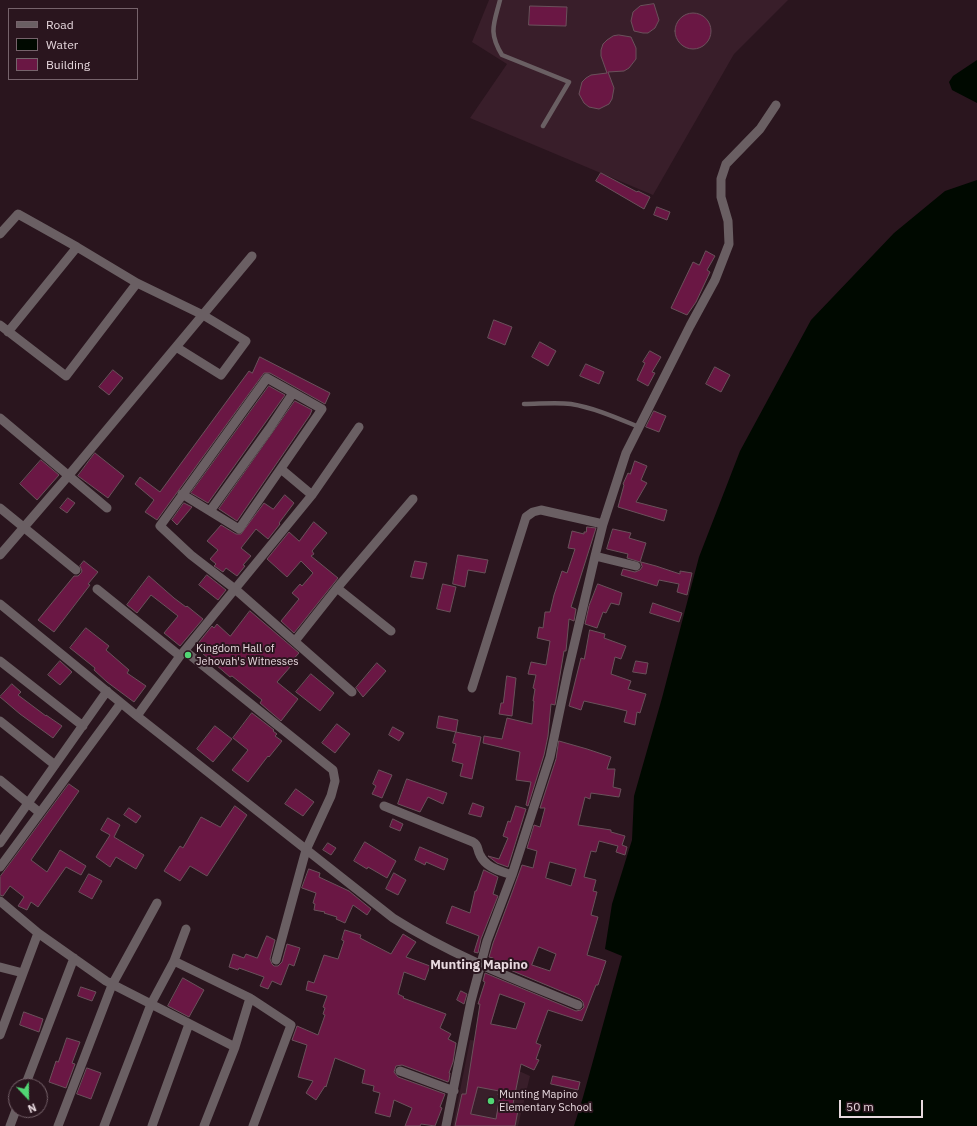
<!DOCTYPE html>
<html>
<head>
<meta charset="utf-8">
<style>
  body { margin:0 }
  #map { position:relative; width:977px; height:1126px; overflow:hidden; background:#2a151e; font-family:"IBM Plex Sans",sans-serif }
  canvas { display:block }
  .legend { position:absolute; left:8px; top:8px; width:130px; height:72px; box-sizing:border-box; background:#2a151e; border:1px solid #76636b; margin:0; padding:5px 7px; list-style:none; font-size:12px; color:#e7d8de }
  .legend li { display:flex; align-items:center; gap:8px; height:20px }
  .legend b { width:20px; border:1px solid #76636b }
  .north { position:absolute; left:8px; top:1078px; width:40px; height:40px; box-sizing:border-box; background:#2a151e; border:1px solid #76636b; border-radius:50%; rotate:158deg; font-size:11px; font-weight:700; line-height:16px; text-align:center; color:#e7d8de }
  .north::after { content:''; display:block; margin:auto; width:14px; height:18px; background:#51d674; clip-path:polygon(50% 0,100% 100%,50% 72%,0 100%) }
  .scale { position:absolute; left:839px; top:1100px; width:84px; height:18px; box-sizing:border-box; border:2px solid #e7d8de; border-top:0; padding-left:5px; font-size:12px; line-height:14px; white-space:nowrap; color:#e7d8de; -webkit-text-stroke:3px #2a151e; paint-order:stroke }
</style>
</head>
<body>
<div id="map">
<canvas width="977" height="1126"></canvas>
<ul class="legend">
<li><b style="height:5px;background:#6a5f63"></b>Road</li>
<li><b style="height:11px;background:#000900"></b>Water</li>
<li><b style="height:11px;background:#6a1744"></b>Building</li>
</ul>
<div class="north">N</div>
<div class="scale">50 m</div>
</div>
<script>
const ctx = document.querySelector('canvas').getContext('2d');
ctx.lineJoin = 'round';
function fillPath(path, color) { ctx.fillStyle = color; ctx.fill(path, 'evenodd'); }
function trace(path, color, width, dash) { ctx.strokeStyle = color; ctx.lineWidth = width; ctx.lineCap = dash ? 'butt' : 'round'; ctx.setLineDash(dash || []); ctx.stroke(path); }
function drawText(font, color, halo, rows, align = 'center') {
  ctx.font = font + ' "IBM Plex Sans",sans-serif'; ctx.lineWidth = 4; ctx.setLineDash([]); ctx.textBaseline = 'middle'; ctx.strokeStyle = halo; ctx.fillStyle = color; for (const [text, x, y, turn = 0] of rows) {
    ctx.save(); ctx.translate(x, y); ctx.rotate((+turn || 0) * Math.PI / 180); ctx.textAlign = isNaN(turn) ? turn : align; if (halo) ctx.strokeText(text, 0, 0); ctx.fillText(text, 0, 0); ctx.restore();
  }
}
fillPath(new Path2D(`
  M489 0H788L734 54 653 195 470 118 507 64 472 42Z
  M470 1040 508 1044 506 1065 530 1076 518 1126H453Z`), '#391e2a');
fillPath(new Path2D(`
  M977 60V103L952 90 949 82 953 76Z
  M977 180V1126H574L583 1097 622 956 605 949 612 904 632 840 634 796 662 698 699 557 740 451 811 320 894 233 945 191Z`), '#000900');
const building = new Path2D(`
  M654 4 659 20 655 28 648 33H643L634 31 631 21 633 12 640 6Z
  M530 6 567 7 566 26 529 25Z
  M675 31a18 18 0 1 1 36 0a18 18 0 1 1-36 0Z
  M619 35 631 37 636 48V59L629 68 624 71 608 72 614 88 612 99 609 104 599 109 589 107 584 103 579 94 582 82 586 78 591 75 607 73 601 56V50L603 44 607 40 613 36Z
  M601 173 637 192 638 191 650 197 644 209 596 181Z
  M657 207 670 212 667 220 654 215Z
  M706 251 715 256 707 270 710 272 696 302 687 315 671 308 693 262 699 265Z
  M494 320 512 327 505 345 488 338Z
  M540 342 556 351 548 366 532 357Z
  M650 351 661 357 652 372 655 373 648 386 637 380 645 363 643 362Z
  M260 357 330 393 325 404 270 373H264L157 520 145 512 154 500 135 484 140 477 160 492 249 371 252 373Z
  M586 364 604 372 599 384 580 376Z
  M715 367 730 375 721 392 706 384Z
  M113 370 123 378 109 395 99 387Z
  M269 386 285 395 208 503 191 493Z
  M295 401 312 410 310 415 237 521 219 509Z
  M654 411 666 416 659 432 646 427Z
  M95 453 124 476 108 498 78 476Z
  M41 460 59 475 37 500 20 484Z
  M635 461 647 466 641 480 647 483 636 502 667 510 664 521 618 507 624 485 623 484 628 473 630 474Z
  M285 495 294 503 279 523 280 524 268 539 256 529 241 548 251 556 243 565 245 566 237 576 226 568 223 572 214 566 216 564 210 559 218 550 207 541 221 525 236 534H241L264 503 273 509Z
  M68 498 75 503 67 513 60 508Z
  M184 503 192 507 177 525 172 520Z
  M314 522 327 533 312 551 314 554 311 556 338 578 294 633 281 621 299 599 292 593 300 584 302 586 313 573 301 561 287 577 267 559 289 532 299 541Z
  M587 527 596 528 571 607 576 609 574 621 569 619 566 651H564L555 705 551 704 548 736 544 755 528 806 526 805 531 782 516 780 520 752 483 743 484 736 502 739 507 718 532 724 534 701H533L535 689 533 688 536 675 528 674 531 662 546 665 550 641 537 638 539 627 543 628 545 612H550L554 595 562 571 567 573 575 549 568 548 572 531 584 534V532H586Z
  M613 529 631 533 629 538 646 543 640 562 627 558 628 554 607 549Z
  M458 555 488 560 485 573 468 570 465 587 453 584Z
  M84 561 98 572 88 584 90 585 54 632 38 620 74 576H78L81 573 82 571 80 566Z
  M415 561 427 563 423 579 411 577Z
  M641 562 656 566 680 574V571L692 573 687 595 677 592 679 584 659 580 657 586 621 575 623 569 635 572 640 570 642 567Z
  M207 575 226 590 218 600 199 585Z
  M149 576 174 598 186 607 187 606 203 619 180 646 164 633 178 616 151 595 137 613 127 605Z
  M443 584 456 587 450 612 437 609Z
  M598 584 622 593 619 605 611 603 606 613 603 612 597 628 585 624 589 606Z
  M653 603 682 613 679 622 650 613Z
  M250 611 299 653 289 664 291 666 277 682 298 699 281 721 260 703 262 700 232 676 230 677 195 647 212 626 214 628 217 624 230 636Z
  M86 628 109 646 106 650 129 670 127 673 146 686 134 702 107 682 94 670 95 668 70 648Z
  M590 630 605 634 604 638 626 646 621 659 615 657 611 674 631 681 628 689 646 694 640 713 637 712 635 725 624 722 627 711 615 708 584 701 581 710 569 706 581 658 584 659Z
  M60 661 72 672 60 685 48 675Z
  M636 661 648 663 646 674 633 672Z
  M377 663 386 671 363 697 356 688Z
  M311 674 334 693 320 711 296 692Z
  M507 676 516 678 512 716 499 714 501 703H503Z
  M12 684 21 692 18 695 46 716V715L62 726 53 738 20 714 0 697Z
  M252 713 274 730 273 731 277 734 275 736 282 741 269 757 268 756 248 782 232 770 248 750 233 738Z
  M439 716 458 720 456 732 437 728Z
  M337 724 350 734 335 753 322 743Z
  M215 726 232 739 213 762 197 749Z
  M393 727 404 733 399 741 389 735Z
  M456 732 481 737 472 779 460 776 463 764 452 761 456 744 453 743Z
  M559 741 587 749 611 757 607 769H615L613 787 621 789 619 797 591 793 590 799 585 797 578 825 611 830V832L625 836 622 845 627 847 625 855 616 852 618 846 599 841 596 852 591 851 584 877 596 880 593 891 597 892 591 915 598 917 587 955 606 961 598 985H596L582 1021 548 1010 536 1043 541 1045 536 1059 539 1060 534 1070 521 1064 513 1104 519 1105 515 1126H455L462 1094H466L480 1004H478L485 982 483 981 485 973 576 1011 581 1010 584 1007 583 1002 580 999 491 962 493 958 489 957 493 943 510 898 522 865 533 868 537 851 527 848 534 825 540 827 545 808H540L556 759ZM550 862 576 869 571 886 546 878ZM539 947 556 954 550 971 532 965ZM500 994 525 1003 516 1029 491 1024ZM478 1087 499 1091 498 1095 500 1096 496 1119 471 1114Z
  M379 770 392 775 382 798 372 794 376 786 373 784Z
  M407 779 447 793 443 804 428 797 420 812 398 804Z
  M69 784 79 791 31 860 47 872 60 850 86 866 81 875 66 867 38 907 31 902 27 910 18 906 24 897 10 886 3 896 0 895V877Z
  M296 789 314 802 303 816 285 804Z
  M473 803 484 807 481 817 469 814Z
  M235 806 247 815 207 876 190 866 180 881 164 871 180 846 183 848 201 817 220 827Z
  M516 806 526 809 508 867 497 863 488 856 499 859 508 838 503 836 508 821 510 822Z
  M129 808 141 816 136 823 124 815Z
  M108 818 120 825 114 837 144 855 136 869 116 857 110 867 96 857 110 835 101 830Z
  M393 819 403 824 400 831 390 827Z
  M365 842 396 861 387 878 368 867 367 869 354 861Z
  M328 843 336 848 331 855 323 850Z
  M420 847 448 859 444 870 426 862 425 865 415 860Z
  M309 869 320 873 319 877 349 891 371 909 367 915 353 905 345 923 336 919 337 917 324 913 325 912 314 910 315 904 313 903 316 893 302 888Z
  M484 870 498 877 493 894 498 896 481 939 478 953 474 952 479 936 446 923 452 906 470 913 475 891H476Z
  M394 873 406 880 398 895 386 889Z
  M89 874 102 881 92 899 79 892Z
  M345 930 361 935 360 938 391 954 403 934 416 942 406 957 430 966 425 980 404 972 398 994 404 997 403 998 446 1014 440 1028 451 1034 448 1039 456 1043 453 1062 449 1073H450L449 1080 448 1082 402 1065 396 1066 394 1072 398 1077 445 1094 440 1107 442 1108 435 1126 421 1124 420 1126H405L412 1108 394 1100 390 1117 375 1113 380 1093 373 1091 374 1086 362 1083 365 1070 335 1058 326 1087 325 1086 316 1100 306 1093 313 1081 298 1077 307 1045 292 1040 297 1026 318 1035 325 1015 323 1014 325 1008 323 1007 327 996 306 990 308 981 314 983 324 955 338 959 344 941 342 940Z
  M267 936 275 940 270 959 272 964 274 966H278L282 962 287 944 300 948 294 966 289 964 281 985 272 981 268 989 260 986 264 977 239 968 238 970 229 967 233 954 244 958 246 954 257 958Z
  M183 978 204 990 189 1017 168 1006Z
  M81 987 96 992 92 1001 78 996Z
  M461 991 467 994 464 1004 457 1000Z
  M24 1012 43 1019 39 1032 20 1025Z
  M67 1038 80 1042 72 1063 75 1064 66 1088 49 1082 56 1061 58 1062Z
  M87 1068 101 1073 91 1099 77 1094Z
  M553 1076 580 1082 578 1090 551 1084Z`);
fillPath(building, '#6a1744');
trace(building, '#6a515b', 1);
trace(new Path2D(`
  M500 0C494 24 488 32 502 55L569 82 543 126
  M524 404C539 404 556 402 571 404 595 408 617 418 639 427`), '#6a5f63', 4.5);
trace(new Path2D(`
  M0 234 18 214 77 247
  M0 325 66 376 137 283
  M8 332 77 247 137 283 203 315 246 341 221 375 176 347
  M0 418 107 508
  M281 469 312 495
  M182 494 239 529 322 409 267 378 160 526 191 555 235 589 352 692
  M0 508 76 570
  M210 511 269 429 293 393
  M0 555 69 475 252 256
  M595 556 636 566
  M337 588 413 499
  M97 589 180 656
  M0 604 137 716 393 918C451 955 514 979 578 1005
  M295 641 337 588 391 631
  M185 651 333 770 335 781 331 796 306 850 276 960
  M0 661 83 726
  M472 688 526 517 533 512 541 510 603 524
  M137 716 180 656 312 495 359 427
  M0 721 55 765
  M0 780 40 813
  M384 806 473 842C479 845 477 850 480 855 486 868 501 871 512 875
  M0 843 107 691
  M0 867 121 703
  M0 901 38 933 106 981 235 1047
  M174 961 250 998 291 1025 253 1126
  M0 967 23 973
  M0 1035 38 933
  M400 1071 454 1091
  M25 1086 74 958
  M10 1126 16 1110
  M58 1126 112 985 157 903
  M104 1126 151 1004 174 961 186 929
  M152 1126 189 1024
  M204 1126 235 1047 250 998
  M446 1126 471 1001 487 941 512 875 550 757 568 671 595 556 603 524 626 453 690 326 715 280 729 244 728 221 721 197V179L726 164 760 129 776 105`), '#6a5f63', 9);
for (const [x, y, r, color] of [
  [188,655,4,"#51d674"],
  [491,1101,4,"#51d674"]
]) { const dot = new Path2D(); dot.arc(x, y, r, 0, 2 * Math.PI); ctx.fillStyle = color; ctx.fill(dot); trace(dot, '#2a151e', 1.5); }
drawText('11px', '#e7d8de', '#2a151e', [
  ["Kingdom Hall of",196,649],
  ["Jehovah's Witnesses",196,662],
  ["Munting Mapino",499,1095],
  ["Elementary School",499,1108]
], 'left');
drawText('bold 13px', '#e7d8de', '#2a151e', [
  ["Munting Mapino",479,965]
]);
</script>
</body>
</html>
